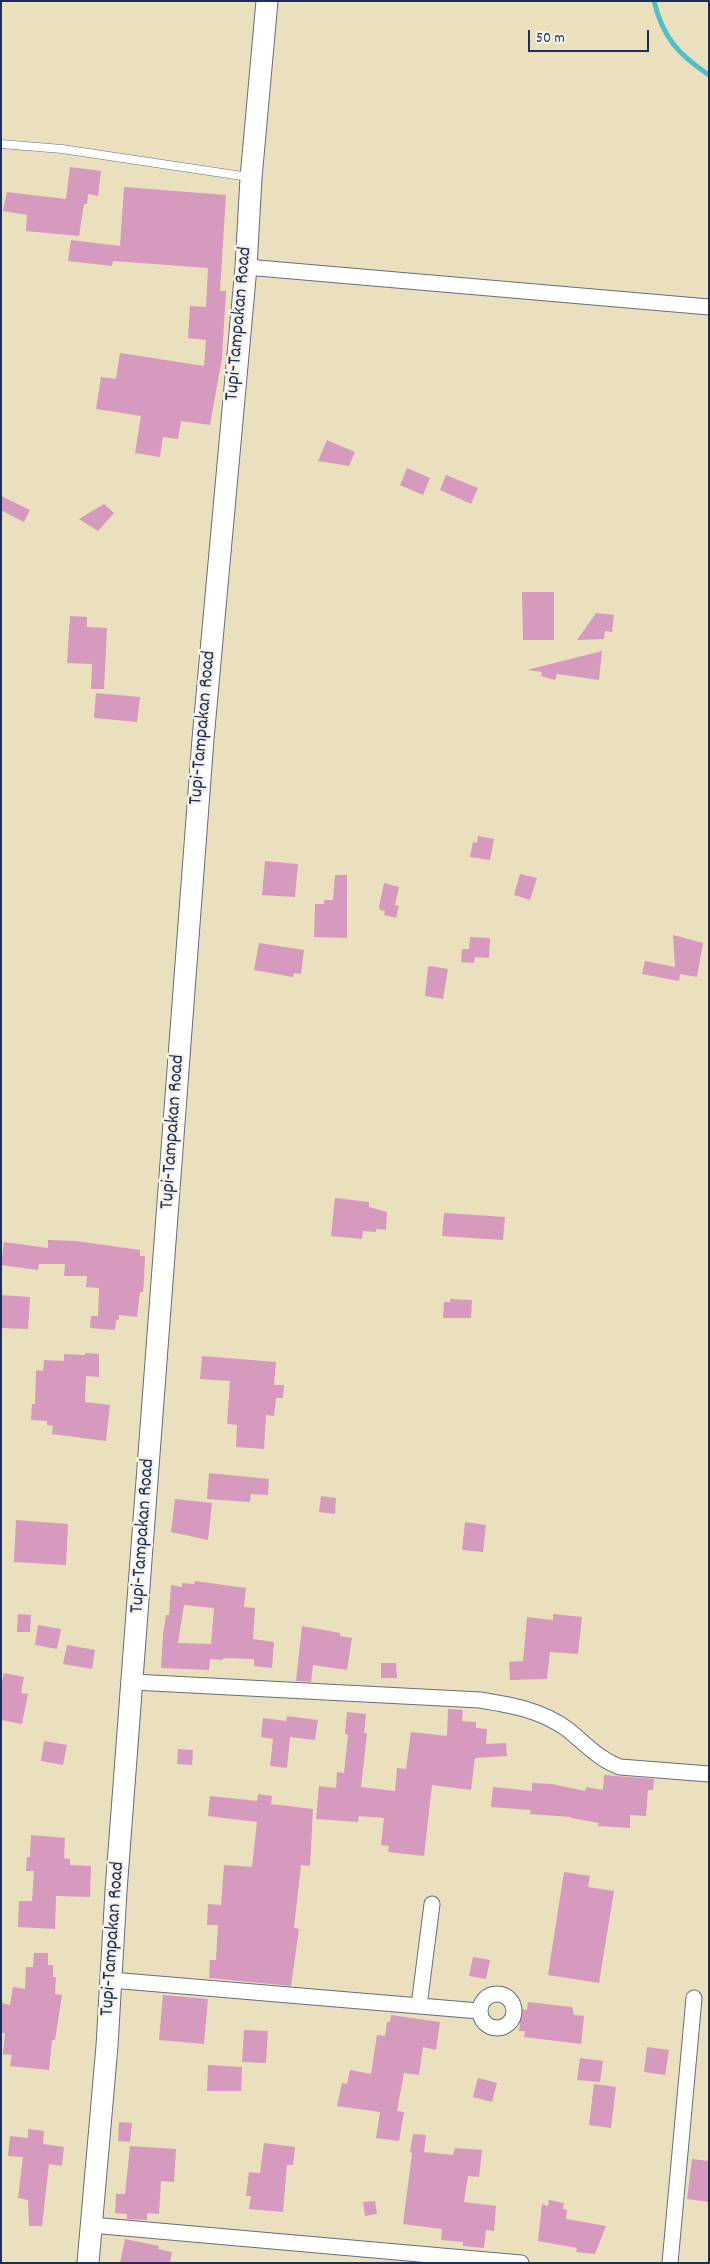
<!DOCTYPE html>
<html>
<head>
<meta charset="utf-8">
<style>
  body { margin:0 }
  #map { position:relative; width:710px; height:2264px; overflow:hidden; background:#ebe0bd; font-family:Dekko,sans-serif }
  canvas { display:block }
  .frame { position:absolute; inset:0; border:2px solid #1b2f5e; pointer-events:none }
  .scale { position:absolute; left:528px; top:30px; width:121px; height:22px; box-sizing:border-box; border:2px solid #1b2f5e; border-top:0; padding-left:6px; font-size:15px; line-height:18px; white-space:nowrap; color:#1b2f5e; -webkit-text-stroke:4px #f7f3e8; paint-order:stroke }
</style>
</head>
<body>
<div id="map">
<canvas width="710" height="2264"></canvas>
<div class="frame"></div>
<div class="scale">50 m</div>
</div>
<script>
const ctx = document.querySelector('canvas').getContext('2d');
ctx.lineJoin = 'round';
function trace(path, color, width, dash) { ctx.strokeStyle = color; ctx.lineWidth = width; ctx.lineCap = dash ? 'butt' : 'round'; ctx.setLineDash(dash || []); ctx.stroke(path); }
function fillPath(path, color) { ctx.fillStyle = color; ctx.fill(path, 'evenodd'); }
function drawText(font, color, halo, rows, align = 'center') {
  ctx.font = font + ' Dekko,sans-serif'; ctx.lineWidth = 5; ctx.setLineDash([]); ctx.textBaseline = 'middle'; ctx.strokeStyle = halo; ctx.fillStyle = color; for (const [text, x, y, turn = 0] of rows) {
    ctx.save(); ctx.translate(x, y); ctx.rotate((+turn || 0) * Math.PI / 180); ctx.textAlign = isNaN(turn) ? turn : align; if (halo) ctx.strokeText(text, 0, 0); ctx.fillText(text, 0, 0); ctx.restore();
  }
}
trace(new Path2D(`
  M654 1C663 38 678 54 709 75`), '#51bfc7', 5);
fillPath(new Path2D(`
  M70 167 101 171 98 196 88 194 87 204H84L79 236 26 231 27 215 3 211 7 192 66 199Z
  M124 187 226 195 220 291H226L222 358 210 425 181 421 178 439 163 437 160 457 135 453 141 416 96 409 101 377 116 379 120 353 204 366 206 340 188 338 190 306 206 307 208 268 113 261 112 266 68 261 71 240 120 246Z
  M327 440 355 452 349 466 318 461Z
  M407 468 430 478 423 495 400 485Z
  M446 475 478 488 471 504 440 490Z
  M1 496 30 510 24 522 1 510Z
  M104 504 114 513 98 531 79 519Z
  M522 592H554V640H523Z
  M596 613 614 615 612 632 605 631 604 639 577 640Z
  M70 616 87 617V627L107 628 104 689H91L92 664 67 663Z
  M602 651 599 680 557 674 555 680 541 676 542 672 527 670Z
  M96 693 140 697 137 722 94 718Z
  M478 836 494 839 490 860 470 857 473 842 477 843Z
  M265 861 298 864 295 897 262 895Z
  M520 874 537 878 530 900 514 895Z
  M335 875H347V938L314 937 315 904H324V900H333Z
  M384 883 399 887 395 905 399 906 396 918 384 915 385 911 380 910 379 907Z
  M673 935 703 943 697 977 680 974 679 981 642 974 645 961 675 967Z
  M470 937 490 938 489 958 475 957 474 963 461 962 462 949H469Z
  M259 943 304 950 301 974 294 973 293 977 254 970Z
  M430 966 448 969 443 999 425 996 428 967Z
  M335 1198 369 1202V1207L387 1212 386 1230 376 1229V1232L363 1231 362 1239 331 1236Z
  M444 1213 505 1217 503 1240 442 1236Z
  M48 1240 76 1241 140 1250V1256H145L144 1280 143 1292H140L137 1317 119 1315V1320H116L115 1330 90 1328 91 1316H98L99 1288 86 1287 87 1276H64L65 1264H39L38 1270 1 1265 4 1242 48 1248Z
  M1 1295 30 1297 28 1329 1 1328Z
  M450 1299 472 1300 471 1318H443L444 1302H450Z
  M85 1353 99 1354V1377L86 1376 85 1402 110 1405 106 1441 52 1434 53 1426 47 1425V1421L31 1420 32 1404H35L36 1370 43 1371 44 1360 64 1361V1354L85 1355Z
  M202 1356 276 1362 274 1385H284L283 1398H276L274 1416 266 1415 264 1449 236 1447 237 1425 227 1424 230 1381 200 1379Z
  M209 1473 269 1479 268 1495 251 1494 250 1502 207 1499Z
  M321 1496 336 1498 335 1514 319 1512Z
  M175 1499 212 1503 208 1540 171 1532Z
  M16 1520 68 1524 66 1565 14 1562Z
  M465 1522 486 1525 483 1552 462 1550Z
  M195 1581 246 1588 244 1607 255 1608 253 1639 274 1642 272 1668 254 1666V1659L223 1658V1660L210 1659 209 1670 161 1668 163 1635 166 1615H169L171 1585 182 1587V1583L194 1584ZM184 1605 214 1608 211 1644 178 1643Z
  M18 1614 31 1615 30 1632H17Z
  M553 1614 582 1617 578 1654 550 1652 547 1679 510 1680 509 1662 523 1661 527 1617 553 1620Z
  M38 1625 61 1629 57 1649 35 1645Z
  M302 1626 340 1633V1636L352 1638 347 1670 313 1665 311 1682 296 1681Z
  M67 1645 95 1650 92 1669 63 1664Z
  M381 1663H396L397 1678H381Z
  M4 1673 24 1677 21 1693 28 1694 22 1724 1 1720V1686Z
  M448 1709 463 1710 462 1721 476 1722V1728L487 1729 486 1744 506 1743 507 1756 475 1758 471 1790 432 1785 424 1856 388 1852 389 1846 381 1845 384 1818 359 1816 358 1822 316 1819 319 1786 336 1788 337 1772 344 1773 348 1735 345 1734 347 1712 366 1714 364 1733H367L361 1787 395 1791 397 1768 406 1769 411 1732 447 1736Z
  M287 1716 318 1720 315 1740 290 1737 287 1768 270 1766 273 1739 261 1737 263 1718 286 1721Z
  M44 1741 67 1745 63 1765 41 1761Z
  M178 1749 193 1750 192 1765 177 1764Z
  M604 1775 654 1779 653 1790H648L646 1816 630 1815V1828L598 1826 599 1823 571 1818V1817L530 1814 531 1810 491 1807 493 1787 532 1791V1783L552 1784 585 1791 586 1787 603 1790Z
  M258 1794 272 1796 271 1804 313 1809 310 1866 301 1865 294 1928 299 1929 291 1986 209 1978 210 1960H216L218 1925H207L208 1904 221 1905 224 1865 252 1867 257 1822 208 1816 210 1796 257 1801Z
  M31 1835 65 1838 64 1858 70 1859V1865L91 1866 90 1897 56 1896 55 1929 18 1927 19 1901H32L34 1871H26L27 1857H30Z
  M564 1872 590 1876 588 1887 614 1891 599 1983 548 1975Z
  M34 1953H48V1965H53V1977H56L55 1994 62 1995 55 2040H52L49 2070 10 2066 12 2055 3 2054 5 2033H1V2003L10 2005 13 1987 25 1989 26 1967H33Z
  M473 1957 490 1960 486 1979 469 1976Z
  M163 1995 208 1999 204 2044 159 2040Z
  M528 2002 572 2007 574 2015 584 2016 581 2044 524 2037 525 2031H519L522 2009 527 2010Z
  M391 2015 440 2022 436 2050 423 2047 419 2075 404 2073 397 2111 404 2112 399 2141 376 2138 380 2112 337 2106 342 2083 347 2084 350 2070 371 2074 377 2035 385 2036 387 2022H390Z
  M244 2030 268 2031 266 2063 242 2062Z
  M647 2047 669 2050 665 2075 644 2072Z
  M580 2058 603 2061 600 2082 577 2080Z
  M208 2065 242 2067 241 2091H207Z
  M478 2078 497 2083 492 2102 473 2097Z
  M594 2084 616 2087 611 2128 589 2125Z
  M119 2122 132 2123 130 2142 118 2141Z
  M28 2129 44 2131 43 2144 64 2147 62 2166 49 2164 42 2226H29L28 2200 18 2198 23 2157 8 2156 10 2136 28 2138Z
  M413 2134 426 2135 424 2152 453 2155 455 2148 482 2150 479 2177 468 2176 464 2202 496 2206 494 2231 486 2230 484 2248 463 2246V2242L441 2240 442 2229 403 2224 412 2153 410 2152Z
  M264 2143 295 2147 293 2165H287L283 2212 249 2209 251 2196H246L249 2172 260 2173Z
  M130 2146 176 2149 174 2182 161 2181 159 2214 147 2213V2220L127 2219V2214L115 2213 116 2194H125Z
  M692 2159 709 2161V2202L687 2199Z
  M549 2200 564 2203 563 2209 567 2210 566 2219 606 2226 595 2254 576 2252 577 2248 538 2241 542 2204 548 2206Z
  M375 2201 377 2214 365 2216 363 2202Z
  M125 2239 159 2246 158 2249 172 2252 170 2263H120Z`), '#d59abd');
const service = new Path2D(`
  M1 144 62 149 249 177`);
const minor = new Path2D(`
  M246 267 709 307
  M133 1682 480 1700C511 1705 541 1710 567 1729 585 1743 598 1759 620 1767L709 1774
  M111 1980 479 2011
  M480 2011a17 17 0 1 1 34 0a17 17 0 1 1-34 0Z
  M419 2006 432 1904
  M91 2225 521 2263
  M670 2263 694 1998`);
const secondary = new Path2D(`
  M88 2263 107 2046 116 1891 203 739 246 267 251 178 267 1`);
trace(service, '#646d7f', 9);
trace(minor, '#646d7f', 17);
trace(secondary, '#646d7f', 23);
trace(service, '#fff', 8);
trace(minor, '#fff', 15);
trace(secondary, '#fff', 21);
drawText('20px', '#1b2f5e', '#f7f3e8', [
  ["Tupi-Tampakan Road",240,324,-85],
  ["Tupi-Tampakan Road",204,728,-85],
  ["Tupi-Tampakan Road",174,1132,-86],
  ["Tupi-Tampakan Road",144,1536,-86],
  ["Tupi-Tampakan Road",114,1939,-86]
]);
</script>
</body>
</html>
